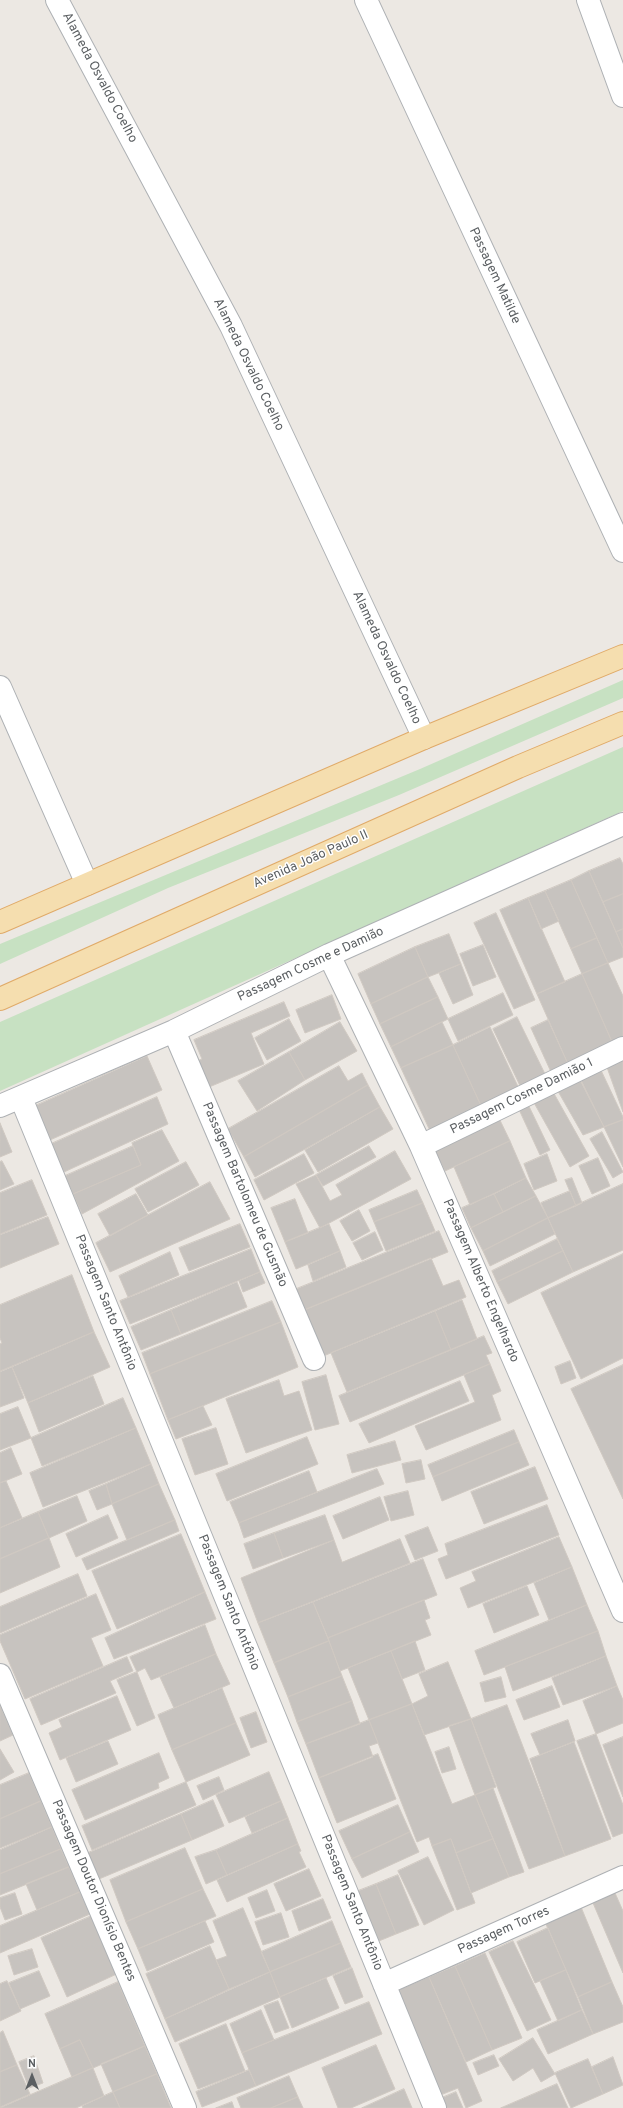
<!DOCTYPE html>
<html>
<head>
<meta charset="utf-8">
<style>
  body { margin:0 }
  #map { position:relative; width:623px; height:2108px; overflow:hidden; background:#ece8e3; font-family:Overpass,sans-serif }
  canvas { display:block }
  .north { position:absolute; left:12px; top:2056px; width:40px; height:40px; -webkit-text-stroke:3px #fff; paint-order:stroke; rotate:0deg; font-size:11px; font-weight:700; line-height:16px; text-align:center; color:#5b5f62 }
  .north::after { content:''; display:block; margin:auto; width:14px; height:18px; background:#5b5f62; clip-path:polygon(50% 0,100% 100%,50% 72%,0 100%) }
</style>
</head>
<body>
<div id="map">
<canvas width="623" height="2108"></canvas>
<div class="north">N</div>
</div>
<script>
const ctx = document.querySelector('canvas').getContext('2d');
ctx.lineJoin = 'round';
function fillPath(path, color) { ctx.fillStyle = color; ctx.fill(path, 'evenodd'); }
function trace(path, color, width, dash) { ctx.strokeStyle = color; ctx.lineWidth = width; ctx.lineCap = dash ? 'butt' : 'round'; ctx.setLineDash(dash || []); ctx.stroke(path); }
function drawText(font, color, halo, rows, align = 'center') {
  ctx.font = font + ' Overpass,sans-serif'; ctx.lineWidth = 3; ctx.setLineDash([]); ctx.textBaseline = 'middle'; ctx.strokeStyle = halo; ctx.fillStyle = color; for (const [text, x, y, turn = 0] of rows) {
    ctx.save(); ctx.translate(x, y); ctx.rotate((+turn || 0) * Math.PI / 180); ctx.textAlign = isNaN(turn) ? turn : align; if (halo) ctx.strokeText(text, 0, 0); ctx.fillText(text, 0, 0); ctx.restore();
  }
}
fillPath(new Path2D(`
  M623 680V698L399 795 168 888 0 964V944L420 769Z
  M623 747V811L0 1091V1022Z`), '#c7e1c2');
const building = new Path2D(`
  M620 858 623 864V894L603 902 589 871Z
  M589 871 623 948V957L608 963 571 880Z
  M571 880 597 938 571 949 545 891Z
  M545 891 559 921 541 929 528 898Z
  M623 894V929L616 932 603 902Z
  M528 898 565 982 537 994 500 910Z
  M496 913 535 1000 514 1009 474 923Z
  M623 929V948L616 932Z
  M449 934 461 964 428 977 415 947Z
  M597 938 608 963 582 974 571 949Z
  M483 945 496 977 473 986 460 954Z
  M415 947 428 977 371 1004 358 974Z
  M608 963 623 996V1040L613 1044 582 974Z
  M461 964 473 995 453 1004 439 973Z
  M582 974 613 1044 568 1064 537 994Z
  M428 977 438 997 380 1024 371 1004Z
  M503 993 513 1015 458 1041 448 1019Z
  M332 995 341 1019 305 1033 296 1010Z
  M438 997 448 1019 391 1047 380 1024Z
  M284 1002 290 1016 251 1033 264 1064 202 1090 190 1064 202 1059 194 1040Z
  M517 1017 548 1080 523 1092 493 1029Z
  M289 1019 301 1041 267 1060 255 1038Z
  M548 1020 568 1064 551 1072 531 1028Z
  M340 1022 357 1051 305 1080 289 1052Z
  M442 1022 453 1045 401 1068 391 1047Z
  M490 1027 521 1093 483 1110 453 1045Z
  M453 1045 483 1110 431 1133 401 1068Z
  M289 1052 305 1080 257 1111 238 1081Z
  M623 1052V1112L604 1059Z
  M147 1056 162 1090 50 1140 35 1106Z
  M339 1066 348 1081 362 1073 368 1085 244 1157 228 1129Z
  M599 1066 623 1117V1120L604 1127 579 1076Z
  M578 1076 604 1127 583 1135 555 1086Z
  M368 1085 380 1107 255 1177 244 1157Z
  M552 1090 589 1156 570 1167 533 1101Z
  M157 1097 168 1124 64 1172 51 1144Z
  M525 1098 550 1150 540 1155 516 1103Z
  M380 1107 393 1129 318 1172 305 1150Z
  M497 1114 510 1141 445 1171 432 1145Z
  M623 1120V1167L604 1127Z
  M0 1123 12 1152 0 1157Z
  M162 1130 179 1161 82 1214 73 1194 141 1165 132 1143Z
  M602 1132 623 1172 613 1178 590 1139Z
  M510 1141 526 1178 470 1205 454 1167Z
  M133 1146 141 1165 73 1194 65 1176Z
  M369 1146 376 1157 323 1186 316 1175Z
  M395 1151 411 1179 320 1228 296 1184 316 1175 330 1201 342 1195 336 1185Z
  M304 1154 314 1173 264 1200 254 1180Z
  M547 1154 557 1181 534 1190 524 1164Z
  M598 1158 610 1186 592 1194 579 1166Z
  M2 1161 14 1184 0 1190V1162Z
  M186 1162 199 1185 148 1212 135 1189Z
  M526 1178 536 1196 503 1212 494 1194Z
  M572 1178 582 1203 576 1206 565 1180Z
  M32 1180 47 1215 0 1234V1193Z
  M210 1182 230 1219 110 1272 96 1243Z
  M623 1184V1250L573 1272 548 1218Z
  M417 1190 423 1203 374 1222 369 1210Z
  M570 1191 576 1206 548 1218 541 1203Z
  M136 1194 148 1215 110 1236 98 1214Z
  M494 1194 503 1212 471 1228 462 1208Z
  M536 1196 548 1218 483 1251 471 1228Z
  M295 1199 308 1233 285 1242 271 1208Z
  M423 1203 435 1231 386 1251 374 1222Z
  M359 1210 370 1231 352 1241 340 1221Z
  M48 1217 59 1244 0 1268V1235Z
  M548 1218 555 1234 490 1266 483 1251Z
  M240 1224 250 1247 189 1271 179 1248Z
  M329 1224 340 1251 296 1269 285 1242Z
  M439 1231 448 1252 302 1311 294 1290Z
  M375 1232 383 1250 362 1260 353 1243Z
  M557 1239 563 1251 497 1282 492 1271Z
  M251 1249 260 1272 130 1324 120 1301Z
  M340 1251 346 1267 313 1281 308 1265Z
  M563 1251 573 1272 508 1304 497 1282Z
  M170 1252 179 1275 128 1297 119 1276Z
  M623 1254V1358L581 1379 541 1293Z
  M431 1258 443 1286 459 1280 466 1297 321 1357 302 1311Z
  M260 1272 265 1283 243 1292 239 1281Z
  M72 1275 94 1332 0 1371V1344L2 1343 0 1338V1305Z
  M237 1282 247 1307 181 1334 171 1310Z
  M462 1300 477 1339 451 1350 435 1311Z
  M272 1301 281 1322 150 1374 142 1353Z
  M171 1310 181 1334 141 1350 131 1327Z
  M435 1311 451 1350 347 1392 331 1353Z
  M281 1322 298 1367 168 1420 150 1374Z
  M94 1332 110 1367 28 1403 12 1367Z
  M484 1336 492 1353 486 1355 490 1364 350 1422 339 1396Z
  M570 1361 576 1378 561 1384 555 1367Z
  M490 1364 501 1391 492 1395 501 1420 426 1450 415 1426 475 1402 464 1375Z
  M623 1365V1499L571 1389Z
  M12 1367 24 1398 0 1407V1372Z
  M326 1375 339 1424 315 1430 302 1382Z
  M93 1376 104 1404 39 1432 28 1403Z
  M279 1380 284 1396 299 1391 312 1430 246 1453 226 1399Z
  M460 1381 469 1401 369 1443 359 1424Z
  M123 1398 136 1428 42 1466 31 1438Z
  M203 1406 212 1425 176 1439 168 1420Z
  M18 1407 31 1438 0 1450V1414Z
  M136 1428 151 1464 43 1507 30 1473Z
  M216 1428 228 1464 195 1475 182 1439Z
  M514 1430 519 1442 433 1477 428 1465Z
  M307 1437 318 1464 227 1501 216 1474Z
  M395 1441 401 1460 352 1473 347 1455Z
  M519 1442 529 1465 442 1501 433 1477Z
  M11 1448 22 1474 0 1483V1453Z
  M421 1460 425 1479 406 1483 402 1464Z
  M151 1464 159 1484 112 1504 106 1484Z
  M535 1467 548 1499 484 1524 471 1492Z
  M377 1469 384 1484 244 1538 239 1523Z
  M309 1471 317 1492 239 1523 230 1502Z
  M6 1481 22 1518 0 1528V1483Z
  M106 1484 112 1504 97 1510 89 1491Z
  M159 1484 175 1520 127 1540 112 1504Z
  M408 1491 414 1515 391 1521 384 1497Z
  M77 1496 87 1521 49 1538 38 1512Z
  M380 1497 389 1520 343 1539 333 1516Z
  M547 1505 559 1535 446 1579 438 1559 448 1555 445 1544Z
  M38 1512 49 1538 0 1559V1528Z
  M108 1515 118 1538 76 1557 66 1534Z
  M325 1515 334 1540 283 1558 274 1533Z
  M175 1520 179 1531 87 1570 82 1559Z
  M428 1527 438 1551 415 1560 405 1536Z
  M274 1533 283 1558 253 1569 244 1544Z
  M181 1534 205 1592 117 1629 92 1571Z
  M559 1537 572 1567 468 1608 460 1588 476 1581 472 1572Z
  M49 1538 60 1567 0 1593V1559Z
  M400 1539 410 1563 258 1623 241 1578 334 1540 342 1562Z
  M423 1559 437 1595 328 1638 313 1602Z
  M572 1567 587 1605 549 1620 534 1583Z
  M78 1574 87 1596 0 1633V1607Z
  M527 1586 539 1615 494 1633 483 1604Z
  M205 1592 216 1619 114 1659 105 1638Z
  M96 1594 111 1630 91 1638 103 1666 25 1699 0 1641V1635Z
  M424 1600 430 1618 425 1620 431 1635 340 1671 328 1638Z
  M313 1602 329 1641 274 1663 258 1623Z
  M587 1605 598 1631 484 1675 475 1651Z
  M205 1625 216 1654 151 1680 145 1668 137 1672 130 1657Z
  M598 1631 606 1656 513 1691 505 1667Z
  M329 1641 342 1676 288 1697 274 1663Z
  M415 1641 425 1670 402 1679 391 1651Z
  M391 1651 412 1704 369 1720 348 1668Z
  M216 1654 230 1684 174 1708 160 1677Z
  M606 1656 617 1686 563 1705 552 1678Z
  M127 1657 133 1671 110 1681 116 1693 41 1725 30 1699Z
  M448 1662 471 1719 424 1735 412 1704 428 1696 419 1674Z
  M137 1672 155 1718 137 1726 117 1680Z
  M342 1676 352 1701 297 1722 288 1697Z
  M501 1677 506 1697 485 1702 480 1683Z
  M552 1686 560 1707 524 1720 516 1700Z
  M617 1686 623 1700V1723L596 1734 583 1701Z
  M222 1688 236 1723 172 1750 158 1715Z
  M117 1696 131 1730 60 1760 49 1733 62 1727 59 1720Z
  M352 1701 360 1724 306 1744 297 1722Z
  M412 1704 452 1804 475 1795 493 1839 456 1853 451 1839 432 1846 429 1837 417 1842 369 1720Z
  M0 1705 13 1735 0 1741Z
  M507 1705 565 1856 529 1869 471 1719Z
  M256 1712 267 1742 251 1748 240 1718Z
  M471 1719 496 1787 475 1795 449 1726Z
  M369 1720 378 1743 369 1746 373 1757 319 1778 306 1744Z
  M568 1720 575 1741 540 1755 531 1734Z
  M236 1723 250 1755 186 1782 172 1750Z
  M596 1734 623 1805V1833L613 1837 577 1741Z
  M623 1737V1797L603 1745Z
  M108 1741 118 1764 76 1782 66 1758Z
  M574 1742 611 1839 565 1856 530 1759Z
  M449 1747 456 1769 442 1773 435 1752Z
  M0 1749 14 1772 0 1780Z
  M159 1753 169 1778 158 1783 159 1788 85 1820 72 1790Z
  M378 1754 396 1799 337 1823 319 1778Z
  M269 1772 281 1801 229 1823 216 1795Z
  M29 1773 41 1801 0 1819V1785Z
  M219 1777 224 1790 203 1800 197 1786Z
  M186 1782 196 1805 92 1850 82 1826Z
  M493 1788 524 1872 509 1877 475 1795Z
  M213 1800 224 1826 192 1840 181 1814Z
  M41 1801 52 1827 0 1848V1819Z
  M281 1801 288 1818 252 1833 245 1817Z
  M398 1805 410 1832 352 1859 339 1831Z
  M181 1814 192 1840 99 1879 88 1853Z
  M288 1818 298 1844 227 1875 216 1850Z
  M52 1827 61 1849 0 1874V1850Z
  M410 1832 419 1852 362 1878 352 1859Z
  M451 1839 475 1903 457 1910 432 1846Z
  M493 1839 509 1877 471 1893 456 1853Z
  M298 1844 301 1851 299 1852 306 1867 227 1902 217 1880Z
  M185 1848 203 1889 126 1922 110 1880Z
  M61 1849 69 1867 0 1895V1874Z
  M216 1850 227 1875 206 1884 195 1857Z
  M428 1857 454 1910 424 1925 398 1871Z
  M69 1867 80 1892 37 1910 26 1884Z
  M309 1869 321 1896 286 1911 274 1884Z
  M398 1875 419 1925 396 1934 376 1884Z
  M376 1884 396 1934 374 1943 353 1893Z
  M203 1889 216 1916 138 1949 126 1922Z
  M267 1890 275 1911 256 1918 248 1898Z
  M80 1892 90 1914 0 1953V1926Z
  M15 1893 22 1914 5 1920 0 1907V1898Z
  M615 1893 623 1911V1973L593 1903Z
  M323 1899 331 1918 299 1931 292 1911Z
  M581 1907 612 1982 578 1997 545 1922Z
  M243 1908 270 1972 229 1989 216 1960 227 1956 213 1921Z
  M281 1913 289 1937 263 1945 255 1922Z
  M96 1914 121 1972 67 1997 41 1938Z
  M205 1921 214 1942 147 1971 138 1949Z
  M332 1921 341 1943 270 1972 261 1952Z
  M548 1928 566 1970 535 1983 517 1942Z
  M513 1941 551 2020 527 2031 489 1952Z
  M341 1943 351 1967 280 1997 270 1972Z
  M210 1946 229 1989 165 2019 146 1974Z
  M32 1949 38 1967 14 1975 8 1956Z
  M485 1953 522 2038 492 2050 455 1966Z
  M455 1966 492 2050 466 2062 429 1977Z
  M352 1968 363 1997 345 2004 333 1976Z
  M566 1970 582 2010 558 2021 540 1981Z
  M39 1971 50 1996 20 2009 9 1983Z
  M270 1972 280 1997 175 2042 165 2019Z
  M429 1977 482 2101 466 2108 458 2088 438 2096 394 1992Z
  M326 1978 339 2008 292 2028 280 1997Z
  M7 1981 21 2011 0 2021V1984Z
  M118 1982 145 2046 93 2068 80 2040 60 2049 45 2014Z
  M612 1982 623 2007V2022L593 2034 578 1997Z
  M278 2001 289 2028 275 2033 264 2006Z
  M369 2002 382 2034 256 2086 242 2053Z
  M261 2010 274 2040 242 2053 230 2024Z
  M582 2010 593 2034 548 2054 537 2030Z
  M226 2024 245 2071 198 2089 179 2044Z
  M3 2031 17 2065 0 2072V2033Z
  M533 2038 555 2074 541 2082 533 2068 513 2081 499 2059Z
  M80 2040 93 2068 72 2077 60 2049Z
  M376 2045 395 2089 351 2108H338L322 2068Z
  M145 2046 157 2074 113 2092 101 2064Z
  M494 2055 499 2066 478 2075 473 2063Z
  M34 2056 43 2083 29 2088 19 2062Z
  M613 2057 623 2085 603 2094 592 2067Z
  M588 2059 603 2094 571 2108 555 2073Z
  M17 2065 30 2094 0 2107V2072Z
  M93 2068 104 2096 76 2108H0Z
  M249 2070 256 2086 202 2107 196 2092Z
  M157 2074 171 2108H120L113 2092Z
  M289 2076 298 2097 271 2108H241L237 2098Z
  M557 2084 568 2108H501Z
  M404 2089 412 2108H362Z
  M113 2092 120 2108H83L82 2106Z
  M456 2092 463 2108H440L437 2100Z
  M298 2097 303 2108H271Z
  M232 2102 234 2108H216Z`);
fillPath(building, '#c7c3bf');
trace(building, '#d0c9c2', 1);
const minor = new Path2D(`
  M57 0 231 326 424 738
  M366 0 623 551
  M588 0 623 96
  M0 687 87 884
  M329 955 421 1146 623 1611
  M174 1031 314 1359
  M21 1098 435 2108
  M0 1106 174 1031 329 955 623 824
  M421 1146 623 1048
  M0 1675 185 2108
  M384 1984 623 1877`);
const major = new Path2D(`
  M0 922 424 738 623 656
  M0 999 518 767 623 723`);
trace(minor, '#aeb1b4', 24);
trace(major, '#e0aa68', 24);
trace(minor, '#fff', 22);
trace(major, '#f5deaf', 22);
drawText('13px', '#5b5f62', '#fff', [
  ["Alameda Osvaldo Coelho",99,78,62],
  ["Passagem Matilde",494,276,65],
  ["Alameda Osvaldo Coelho",248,365,64],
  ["Alameda Osvaldo Coelho",386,658,65],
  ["Avenida João Paulo II",311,860,-24],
  ["Passagem Cosme e Damião",311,965,-25],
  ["Passagem Cosme Damião 1",522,1097,-26],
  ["Passagem Bartolomeu de Gusmão",244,1195,67],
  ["Passagem Alberto Engelhardo",480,1281,67],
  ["Passagem Santo Antônio",105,1303,68],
  ["Passagem Santo Antônio",228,1603,68],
  ["Passagem Doutor Dionísio Bentes",93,1891,67],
  ["Passagem Santo Antônio",351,1903,68],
  ["Passagem Torres",504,1931,-24]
]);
</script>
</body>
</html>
